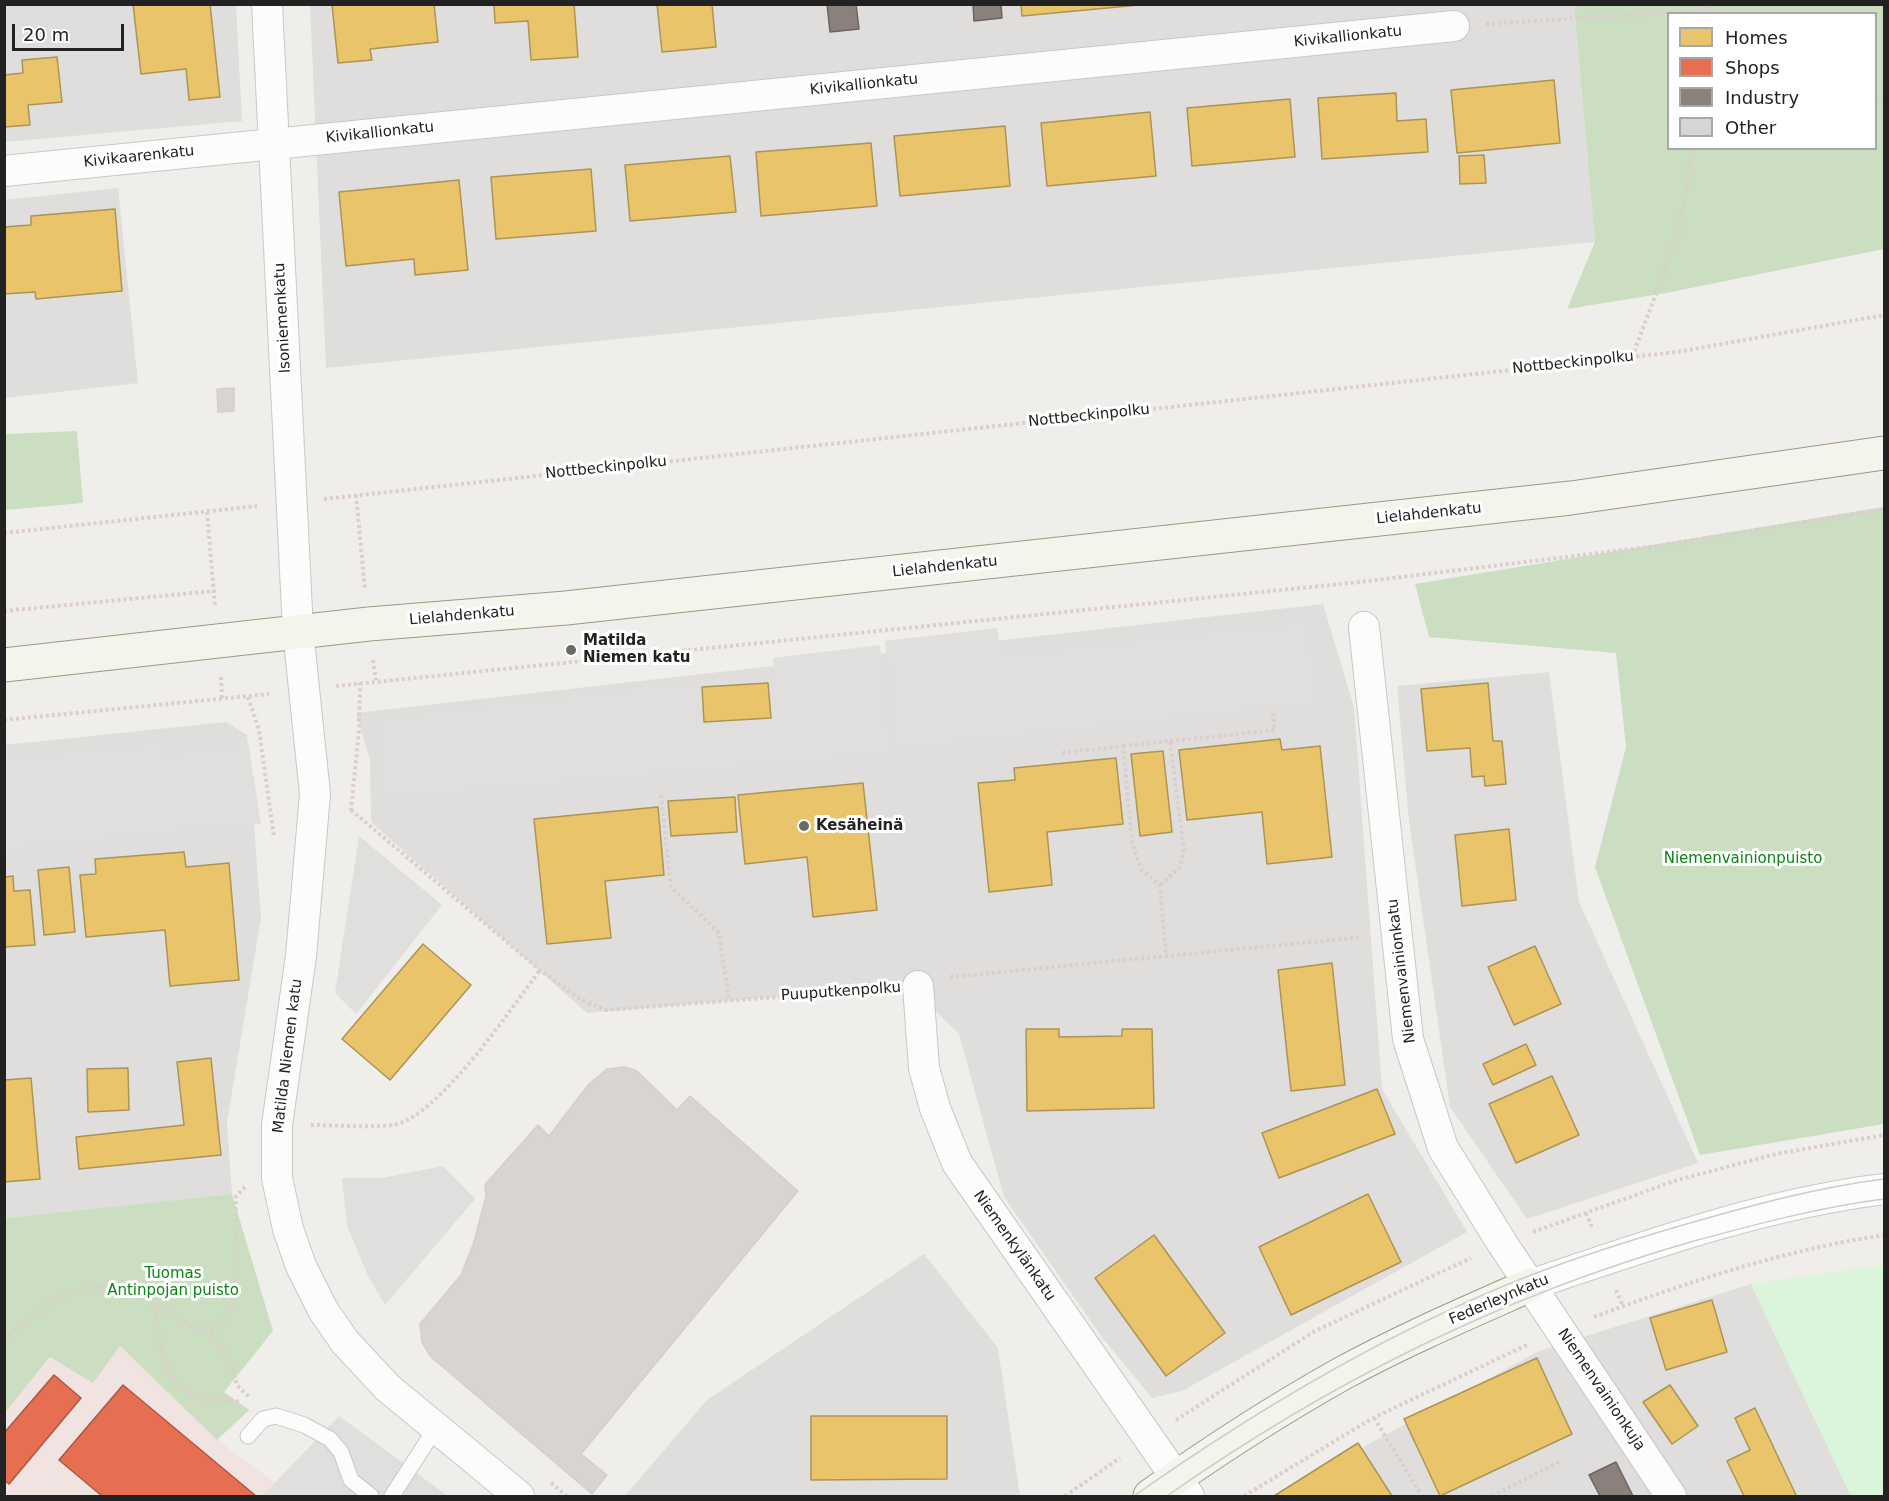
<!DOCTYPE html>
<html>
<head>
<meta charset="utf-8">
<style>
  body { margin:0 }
  #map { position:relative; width:1889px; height:1501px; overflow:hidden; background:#f0eeeb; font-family:"DejaVu Sans",sans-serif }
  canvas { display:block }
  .frame { position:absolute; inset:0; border:6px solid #222; pointer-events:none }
  .legend { position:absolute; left:1667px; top:12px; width:210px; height:138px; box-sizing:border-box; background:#fff; border:2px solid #a7a7a7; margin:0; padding:8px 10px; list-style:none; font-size:18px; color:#222 }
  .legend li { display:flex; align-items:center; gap:12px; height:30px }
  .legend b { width:30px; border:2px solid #a7a7a7 }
  .scale { position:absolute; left:12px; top:24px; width:112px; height:27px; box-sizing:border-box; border:3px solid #222; border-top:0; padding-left:8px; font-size:18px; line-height:21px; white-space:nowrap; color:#222; -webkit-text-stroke:4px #fff; paint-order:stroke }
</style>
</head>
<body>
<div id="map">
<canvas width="1889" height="1501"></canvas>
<div class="frame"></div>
<ul class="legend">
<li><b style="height:16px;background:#e9c46a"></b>Homes</li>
<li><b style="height:16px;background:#e76f51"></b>Shops</li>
<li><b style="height:16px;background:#8a817c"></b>Industry</li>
<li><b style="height:16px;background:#d7d4d2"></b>Other</li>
</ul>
<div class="scale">20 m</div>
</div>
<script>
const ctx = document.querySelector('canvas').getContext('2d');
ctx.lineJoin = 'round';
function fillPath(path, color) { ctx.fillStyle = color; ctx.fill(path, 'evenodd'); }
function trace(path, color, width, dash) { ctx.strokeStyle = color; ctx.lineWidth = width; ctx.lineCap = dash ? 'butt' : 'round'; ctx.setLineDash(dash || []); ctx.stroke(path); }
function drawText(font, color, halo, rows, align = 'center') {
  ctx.font = font + ' "DejaVu Sans",sans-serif'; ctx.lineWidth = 6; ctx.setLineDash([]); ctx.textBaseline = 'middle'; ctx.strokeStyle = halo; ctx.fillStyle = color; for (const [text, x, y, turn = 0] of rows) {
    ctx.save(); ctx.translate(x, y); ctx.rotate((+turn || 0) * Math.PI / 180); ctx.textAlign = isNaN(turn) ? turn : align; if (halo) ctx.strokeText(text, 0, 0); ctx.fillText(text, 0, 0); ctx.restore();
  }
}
fillPath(new Path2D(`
  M5 5H236L242 121 5 142Z
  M310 5H1574L1595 242 326 368Z
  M118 188 138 383 5 398 4 200Z
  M1323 604 1354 707 1382 1089 1467 1232 1182 1391 1152 1398 1101 1336 1004 1197 959 1034 909 985 587 1013 371 822 370 760 356 713Z
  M1549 672 1579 902 1698 1163 1527 1219 1450 1107 1409 821 1397 686Z
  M226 722 247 735 261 917 227 1123 232 1194 5 1218 4 745Z
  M924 1254 998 1348 1020 1496H625L707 1400Z
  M1751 1284 1851 1496H1274L1539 1351Z`), '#dfdedc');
fillPath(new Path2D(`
  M120 1346 217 1440 294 1496H5V1413L51 1357Z`), '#f1e3e1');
fillPath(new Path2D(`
  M1574 5H1884V249L1666 293 1567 309 1595 242ZM1668 14H1876V148H1668Z
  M77 431 83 503 5 510V434Z
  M1884 507V1124L1700 1155 1595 867 1626 747 1616 653 1429 637 1415 584Z
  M232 1194 273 1331 224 1392 249 1410 217 1440 120 1346 93 1383 50 1357 5 1413V1218Z`), '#cbdec1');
fillPath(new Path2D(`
  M1884 1265V1496H1851L1751 1284Z`), '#daf5da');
fillPath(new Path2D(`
  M1309 621 1318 704 897 750 885 641 997 628 1001 655Z
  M880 645 891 755 384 799V716L774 672 773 658Z
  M162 742 165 755 248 742 261 824 5 850V758Z
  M359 836 442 905 356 1014 335 993Z
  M443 1166 475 1199 385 1305 368 1276 347 1225 342 1178H382Z
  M339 1416 448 1496 263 1495Z`), '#e0dfde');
const homes = new Path2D(`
  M133 4H210L220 97 189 100 186 69 141 74Z
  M332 4H434L438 42 370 49 372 60 338 63Z
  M494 4H574L578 57 531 60 528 21 495 23Z
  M657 4H712L716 47 662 52Z
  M1021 4H1139V5L1022 16Z
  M57 57 62 102 28 105 30 125 4 127V75L23 73 22 60Z
  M1554 80 1560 143 1457 153 1451 90Z
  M1396 93 1397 121 1426 119 1428 152 1322 159 1318 98Z
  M1290 99 1295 157 1192 166 1187 108Z
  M1150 112 1156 176 1047 186 1041 123Z
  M1005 126 1010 186 900 196 894 136Z
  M871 143 877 206 761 216 756 152Z
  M1484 155 1486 183 1460 184 1459 156Z
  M730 156 736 212 630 221 625 165Z
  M591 169 596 231 496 239 491 177Z
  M459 180 468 270 415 275 414 259 346 266 339 192Z
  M115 209 122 291 36 299 35 292 4 294V227L31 225V216Z
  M768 683 771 718 704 722 702 687Z
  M1488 683 1493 741H1502L1506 784 1485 786 1484 776 1472 777 1470 748 1427 751 1421 689Z
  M1280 739 1282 750 1320 746 1332 857 1267 864 1262 812 1187 820 1179 750Z
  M1163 751 1172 832 1140 836 1131 754Z
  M1116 758 1123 824 1047 832 1052 885 989 892 978 783 1015 780 1014 768Z
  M863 783 877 910 813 917 807 857 745 864 738 795Z
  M735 797 737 832 671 836 668 801Z
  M658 807 664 875 605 881 611 938 547 944 534 819Z
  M1509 829 1516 900 1462 906 1455 835Z
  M184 852 186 867 229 863 239 980 170 986 165 930 86 937 80 875 96 874 95 859Z
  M69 867 75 932 44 935 38 870Z
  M13 876 14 891 30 890 35 945 4 947V877Z
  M423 944 471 985 390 1080 342 1039Z
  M1535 946 1561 1004 1514 1025 1488 967Z
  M1332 963 1345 1085 1291 1091 1278 970Z
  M1026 1029H1059V1037L1122 1036V1029H1152L1154 1108 1027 1111Z
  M1526 1044 1536 1065 1493 1085 1483 1064Z
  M211 1058 221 1155 79 1169 76 1137 184 1125 177 1062Z
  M128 1068 129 1110 88 1112 87 1069Z
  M1552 1076 1579 1135 1516 1163 1489 1104Z
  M31 1078 40 1179 4 1182V1080Z
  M1377 1089 1395 1134 1279 1178 1262 1133Z
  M1368 1194 1401 1262 1291 1315 1259 1247Z
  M1154 1235 1225 1333 1166 1376 1095 1278Z
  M1712 1300 1727 1352 1666 1370 1650 1318Z
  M1537 1358 1572 1434 1440 1496 1404 1419Z
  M1670 1385 1698 1426 1672 1444 1643 1402Z
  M1755 1408 1796 1495 1793 1496H1744L1727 1461 1750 1450 1735 1418Z
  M811 1416H947V1479L811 1480Z
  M1358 1443 1392 1496H1274Z`);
fillPath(homes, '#e9c46a');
trace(homes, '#ad9354', 1.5);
const shops = new Path2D(`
  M54 1375 81 1398 9 1484 4 1480V1433Z
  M123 1385 256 1496H102L59 1460Z`);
fillPath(shops, '#e76f51');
trace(shops, '#ac5843', 1.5);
const industry = new Path2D(`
  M827 4H856L859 29 830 32Z
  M973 4H1001L1002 18 974 21Z
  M1616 1462 1633 1496H1600L1589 1475Z`);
fillPath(industry, '#8a817c');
trace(industry, '#6b6461', 1.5);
const building = new Path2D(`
  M234 388V411L218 412 217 389Z
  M625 1067 637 1071 677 1110 690 1096 798 1191 581 1454 607 1475 592 1494 430 1356 422 1342 420 1324 461 1275 473 1245 486 1196 485 1185 489 1180 538 1125 549 1136 589 1084 607 1069Z`);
fillPath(building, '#d7d4d2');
trace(building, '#d3d0cc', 1.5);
const lane = new Path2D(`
  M248 1436 263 1419 276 1416 304 1425 330 1439 341 1452 351 1480 371 1496
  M392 1496 435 1429`);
const street = new Path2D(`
  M267 4 298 631 315 794 301 956 277 1125V1178L288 1229 301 1266 323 1310 345 1342 388 1388 519 1496
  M4 171 1454 26
  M1364 627 1408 1039 1443 1148 1502 1243 1671 1496
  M918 986 924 1068 935 1108 957 1163 1189 1496
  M1530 1285C1646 1246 1763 1204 1884 1189`);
const secondary = new Path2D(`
  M4 665 369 624 566 608 1571 498 1884 453
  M1150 1496C1212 1452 1277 1410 1343 1373 1404 1340 1467 1313 1530 1285`);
trace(lane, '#c9c8c7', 17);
trace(street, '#c9c8c7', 32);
trace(secondary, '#999a82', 35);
trace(new Path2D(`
  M1708 14 1709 4
  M1486 24 1709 10 1715 14
  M1876 98 1884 103
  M1632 357 1679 233 1693 148
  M356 495 365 590
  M324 499 1677 352 1884 315
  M207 512 215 606
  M4 533 257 506
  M4 611 214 591
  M373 660 376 680
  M221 677 222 700
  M336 686 1360 582 1657 546 1884 509
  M248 697 259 730 274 837
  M4 720 269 694
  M1170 741 1275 730 1273 713
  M1123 746 1170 741 1184 851 1179 868 1160 885
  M1062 753 1123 746 1132 842 1141 869 1160 885 1166 956
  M661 795 671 887 719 933 729 1001
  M351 810 540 970 580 999 605 1010 885 989
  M351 811 359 730 360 683
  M950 977 1363 937
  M311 1125C337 1125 367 1128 393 1125 438 1118 512 1007 540 970
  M1586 1213 1592 1227
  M1533 1232 1677 1180 1776 1154 1884 1135
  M1616 1290 1623 1306
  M155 1307C161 1367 171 1407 242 1401
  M1594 1317C1688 1282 1784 1250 1884 1235
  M210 1332 226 1320 234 1306 236 1196 245 1187
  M4 1339 51 1302 95 1286 115 1287 133 1292 193 1327 210 1332 231 1362 237 1385 249 1397
  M1374 1418 1422 1496
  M1176 1420 1315 1331 1471 1258
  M551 1483 567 1496
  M1065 1496 1120 1458
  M1244 1496 1373 1418 1529 1344
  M1492 1496 1559 1462`), '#dccecd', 4, [3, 3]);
trace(lane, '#fdfcfc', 15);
trace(street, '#fdfcfc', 30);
trace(secondary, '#f4f4ed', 33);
trace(new Path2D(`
  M1134 1496C1256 1410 1387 1332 1526 1277 1580 1256 1634 1239 1690 1223 1753 1205 1819 1187 1884 1179
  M1167 1496C1331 1381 1502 1296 1694 1241 1757 1224 1820 1207 1884 1199`), '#ccc', 1.5);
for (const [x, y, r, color] of [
  [571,650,6,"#6a6968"],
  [804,826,6,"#6a6968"]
]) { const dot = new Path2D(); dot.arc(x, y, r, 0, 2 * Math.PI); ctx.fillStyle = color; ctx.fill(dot); trace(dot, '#fff', 2); }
drawText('15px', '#222', '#fff', [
  ["Kivikallionkatu",1348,37,-6],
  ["Kivikallionkatu",864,85,-6],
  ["Kivikallionkatu",380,133,-6],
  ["Kivikaarenkatu",139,157,-6],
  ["Isoniemenkatu",283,318,-93],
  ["Nottbeckinpolku",1573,363,-6],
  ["Nottbeckinpolku",1089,416,-6],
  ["Nottbeckinpolku",606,468,-6],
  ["Lielahdenkatu",1429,514,-6],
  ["Lielahdenkatu",945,567,-6],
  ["Lielahdenkatu",462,616,-5],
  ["Niemenvainionkatu",1402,971,-97],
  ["Puuputkenpolku",841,992,-4],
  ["Matilda Niemen katu",288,1056,-83],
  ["Niemenkylänkatu",1014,1246,55],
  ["Federleynkatu",1499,1300,-23],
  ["Niemenvainionkuja",1601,1390,56]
]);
drawText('bold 15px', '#222', '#fff', [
  ["Matilda",583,641],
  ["Niemen katu",583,658],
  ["Kesäheinä",816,826]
], 'left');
drawText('15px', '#0c8416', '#fff', [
  ["Niemenvainionpuisto",1743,859],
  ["Tuomas",173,1274],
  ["Antinpojan puisto",173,1291]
]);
</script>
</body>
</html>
